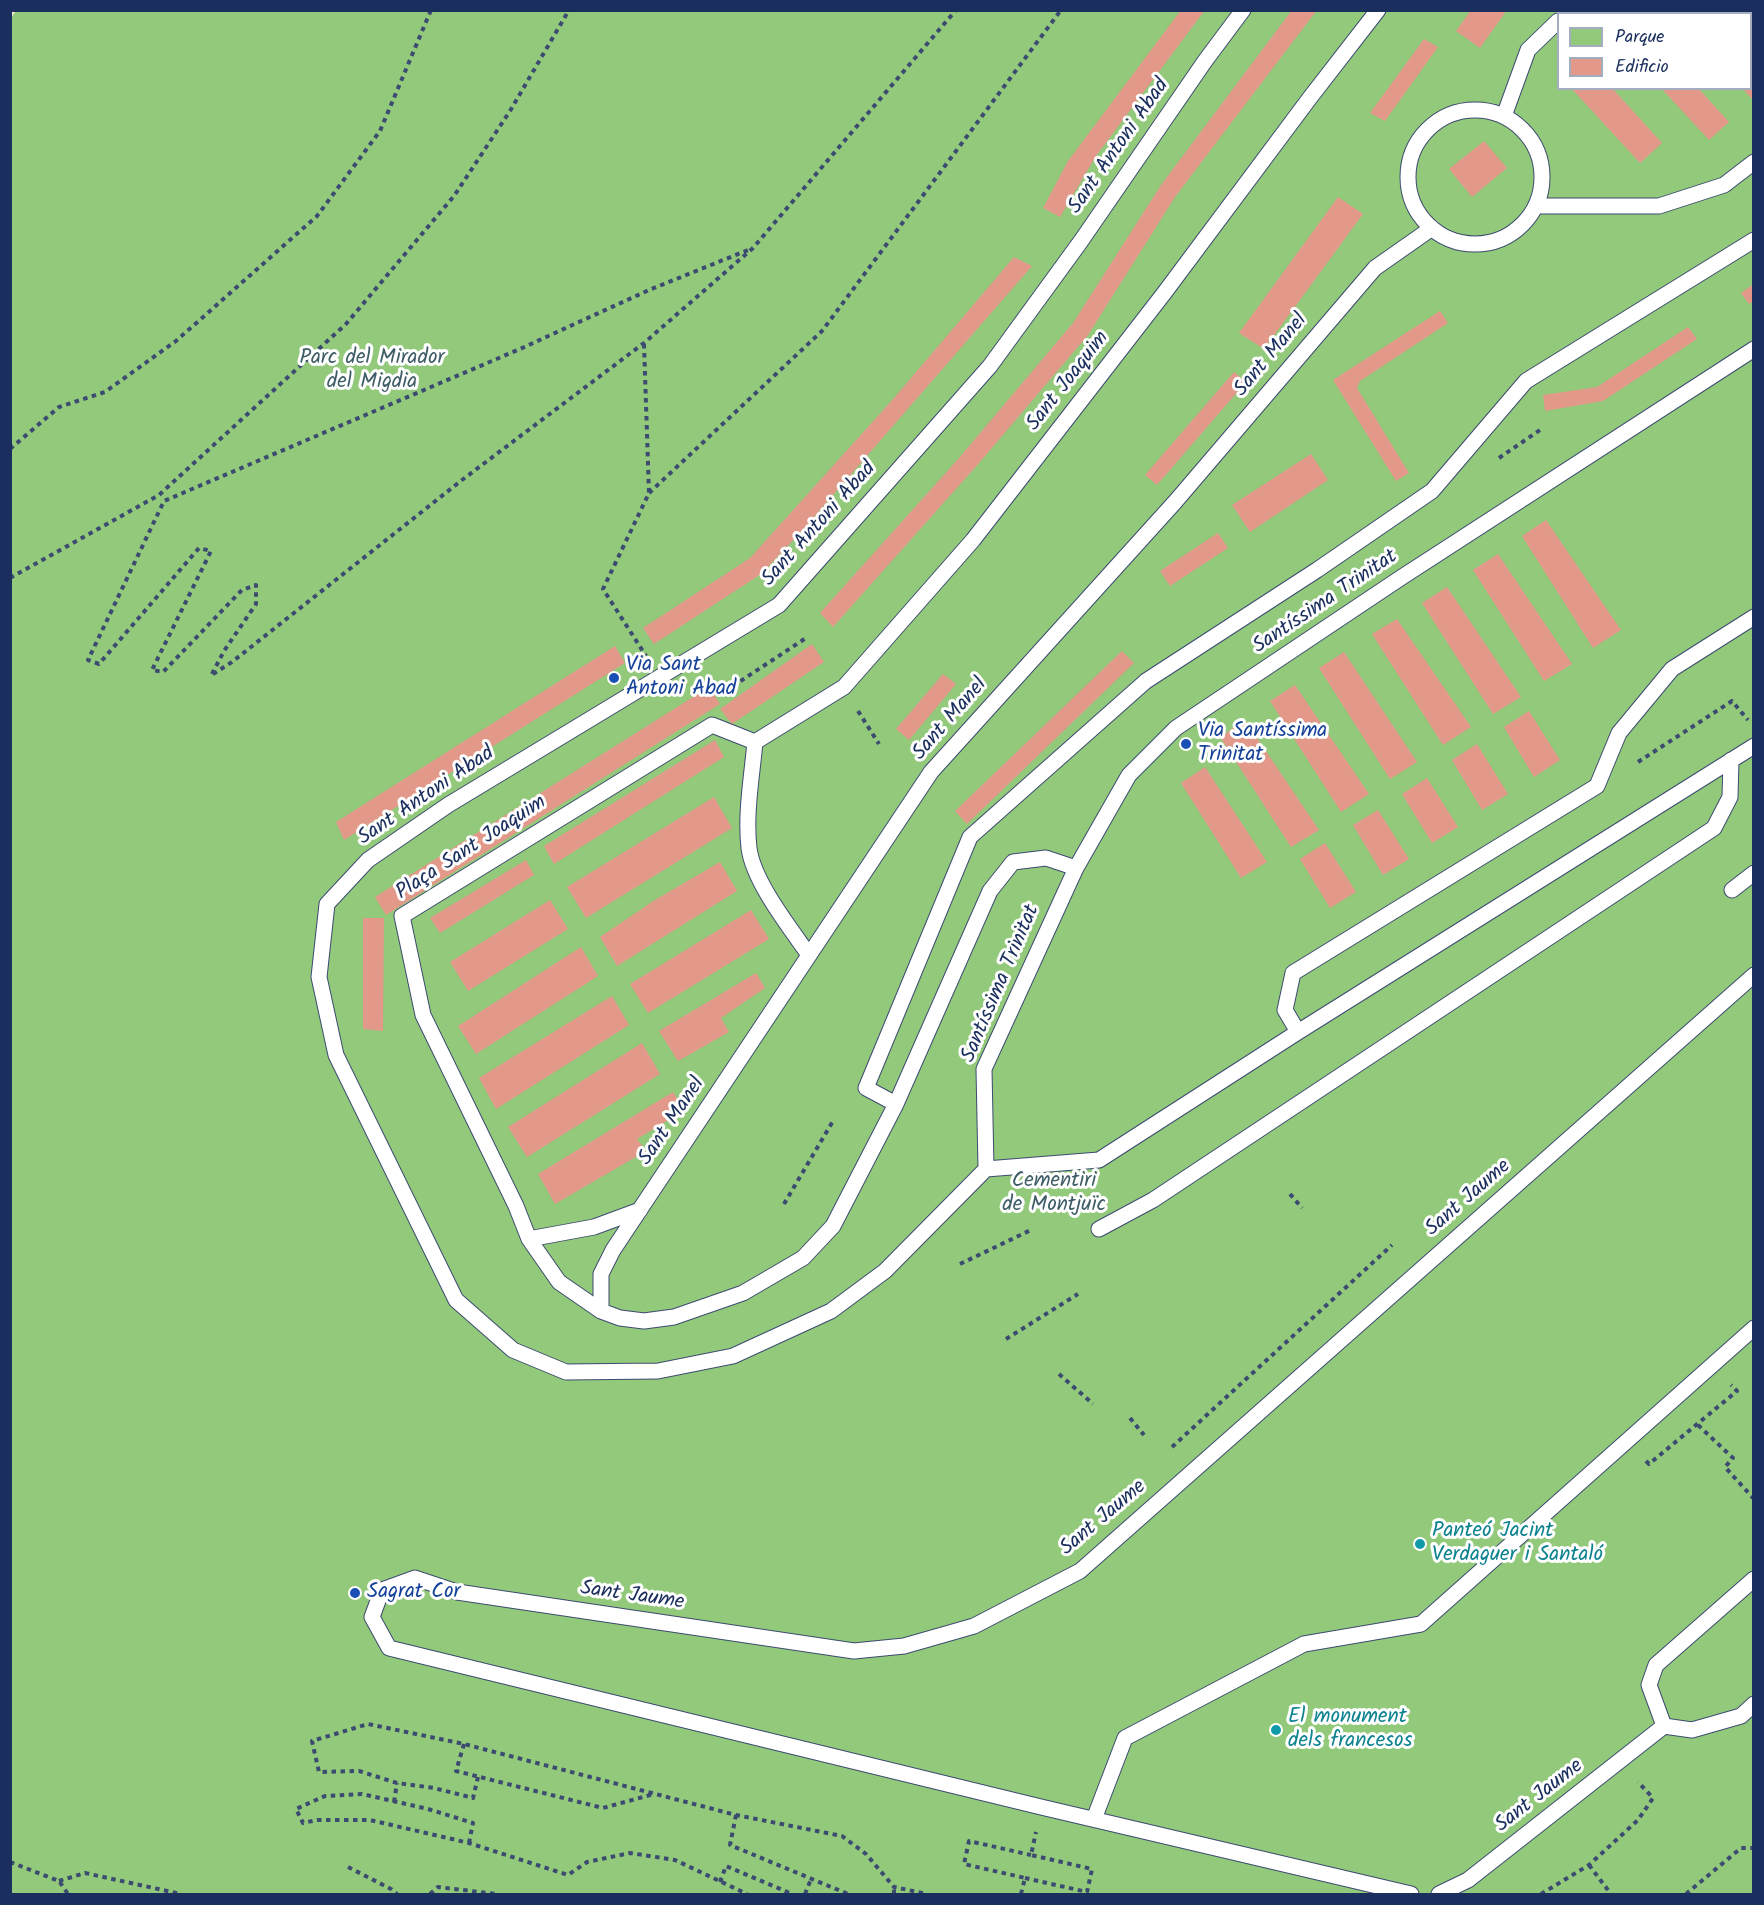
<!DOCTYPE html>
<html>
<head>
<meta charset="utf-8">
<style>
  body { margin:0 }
  #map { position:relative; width:1764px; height:1905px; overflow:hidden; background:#f5ead6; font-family:Kalam,sans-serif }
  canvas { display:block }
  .frame { position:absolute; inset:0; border:12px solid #1b2f5e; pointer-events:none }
  .legend { position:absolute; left:1557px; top:12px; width:195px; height:78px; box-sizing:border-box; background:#fff; border:2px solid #a4acbf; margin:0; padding:8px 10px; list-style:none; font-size:18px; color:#1b2f5e }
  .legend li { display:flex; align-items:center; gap:12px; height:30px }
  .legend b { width:30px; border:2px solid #a4acbf }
</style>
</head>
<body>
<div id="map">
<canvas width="1764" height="1905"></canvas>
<div class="frame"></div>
<ul class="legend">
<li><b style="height:16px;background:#93c97b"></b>Parque</li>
<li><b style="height:16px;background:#e3998a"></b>Edificio</li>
</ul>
</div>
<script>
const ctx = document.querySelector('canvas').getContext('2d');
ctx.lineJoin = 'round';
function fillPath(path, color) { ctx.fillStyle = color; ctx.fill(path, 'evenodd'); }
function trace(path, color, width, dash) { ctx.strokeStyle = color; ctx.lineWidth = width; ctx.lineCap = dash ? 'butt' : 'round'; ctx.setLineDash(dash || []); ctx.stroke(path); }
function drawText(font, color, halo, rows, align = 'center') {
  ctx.font = font + ' Kalam,sans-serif'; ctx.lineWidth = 6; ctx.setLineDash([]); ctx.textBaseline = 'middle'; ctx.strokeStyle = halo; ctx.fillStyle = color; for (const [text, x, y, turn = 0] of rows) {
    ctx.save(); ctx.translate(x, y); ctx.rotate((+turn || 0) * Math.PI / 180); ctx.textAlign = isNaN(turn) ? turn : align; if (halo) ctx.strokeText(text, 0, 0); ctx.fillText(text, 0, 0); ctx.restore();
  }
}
fillPath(new Path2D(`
  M16 11H1753V1894H11L10 19ZM1558 14H1750V88H1558Z`), '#93c97b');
fillPath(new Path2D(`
  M1181 10H1205L1096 156 1060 217 1043 208 1068 161Z
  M1292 10H1317L1175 197 1088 335 980 462 833 627 820 613 959 458 1073 323 1161 185Z
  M1471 10H1507L1480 48 1456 31Z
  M1668 10H1712L1715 14H1671Z
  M1424 39 1438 47 1385 121 1370 113Z
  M1750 53 1754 56V101L1742 88H1750Z
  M1571 88H1612L1662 143 1640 163Z
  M1661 88H1698L1729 122 1709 140Z
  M1484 141 1507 168 1472 197 1449 169Z
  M1338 197 1363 214 1264 349 1239 333Z
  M1014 257 1032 266 800 533 761 574 654 644 643 628 750 558 894 398Z
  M1754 284V301L1749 304 1741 293Z
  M1440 311 1448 323 1360 381 1357 388 1409 473 1396 481 1333 380Z
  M1688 327 1697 339 1603 401 1545 411 1543 395 1597 387Z
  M1234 372 1246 382 1157 485 1145 475Z
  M1311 454 1328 480 1250 532 1232 505Z
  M1546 520 1621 630 1593 648 1522 536Z
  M1218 533 1228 548 1170 586 1160 571Z
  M1498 554 1572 664 1544 681 1473 570Z
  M1447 587 1521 697 1493 714 1422 603Z
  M1397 619 1471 727 1443 745 1372 634Z
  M812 644 824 662 732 724 720 709Z
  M615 646 625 663 344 840 336 822Z
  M1122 651 1134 663 967 824 955 811Z
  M1344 652 1417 762 1390 779 1319 668Z
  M943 674 956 684 909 740 896 729Z
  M1295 685 1369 794 1341 812 1270 701Z
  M709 687 720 704 386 915 375 897Z
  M1529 711 1560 760 1534 777 1504 727Z
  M1245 720 1319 830 1291 847 1220 737Z
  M715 740 724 757 554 864 544 846Z
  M1477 744 1508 794 1482 810 1452 760Z
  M1205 767 1267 862 1241 878 1181 783Z
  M1427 778 1458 827 1432 843 1402 794Z
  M714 797 732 828 586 918 567 887Z
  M1378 810 1409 859 1383 875 1353 825Z
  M1325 843 1356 892 1330 908 1300 859Z
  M526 860 534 875 440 933 430 918Z
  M720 862 737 891 617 966 600 937 655 900Z
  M550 900 568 929 468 991 450 962Z
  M751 910 769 939 648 1013 630 984Z
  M363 918H384L383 1031 363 1029Z
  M581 947 598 976 476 1054 458 1026Z
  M756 973 765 988 721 1018 729 1032 678 1061 659 1031Z
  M612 996 629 1025 496 1109 479 1078Z
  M642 1043 660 1074 527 1157 508 1127Z
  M673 1092 685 1110 637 1139 646 1151 555 1204 538 1174Z`), '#e3998a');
const lane = new Path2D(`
  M1566 14 1569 10
  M1408 177a67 67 0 1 1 134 0a67 67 0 1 1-134 0Z
  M1504 116 1528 50 1558 21
  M1536 206H1659L1724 185 1754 162
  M755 742 844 687 973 540 1165 292 1309 99 1378 10
  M1732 890 1754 873
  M809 955C790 928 753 881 749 848 745 813 752 776 755 742L712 725 402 916 423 1015 516 1206 529 1239 559 1282 601 1311 620 1318 644 1321 674 1317 743 1293 803 1258 833 1226 896 1104 990 891 1013 862 1046 858 1076 868
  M1298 1032 1285 1010 1293 973 1597 786 1619 733 1672 669 1754 617
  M896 1104 866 1088 970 837 1146 681 1317 570 1432 491 1526 381 1754 240
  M986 1169 885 1271 831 1311 733 1356 658 1371 566 1372 513 1350 456 1300 336 1055 319 977 327 904 368 860 448 805 779 605 990 366 1081 241 1205 61 1243 10
  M986 1169 984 1069 1076 868 1129 775 1176 728 1402 577 1754 349
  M986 1169 1099 1160 1298 1032 1754 746
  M1099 1229 1153 1200 1714 828 1730 797 1731 760
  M529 1239 594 1227 640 1210
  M601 1311V1274L613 1250 931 772 1175 502 1375 268 1432 228
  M1664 1726 1649 1685 1656 1665 1754 1579
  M1664 1726 1692 1730 1741 1716 1754 1704
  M1094 1819 1125 1738 1304 1644 1421 1624 1754 1328
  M1411 1894 1041 1807 389 1648 372 1617 382 1590 415 1578 457 1592 854 1651 904 1646 974 1626 1080 1571 1754 975
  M1439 1894 1468 1880 1664 1726`);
trace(lane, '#3c4b70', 17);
trace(new Path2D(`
  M644 344 649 493 603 589 646 656
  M10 449 59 407 105 392 176 341 317 216 380 131 431 10
  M1499 458 1543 428
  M649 493 822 331 1061 10
  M10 578 159 495 346 324 454 196 510 111 569 10
  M212 674 224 651 256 604V585L242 590 163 672 152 670 211 551 199 548 99 664 88 660 164 501 520 349 649 290 753 248
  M213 674 232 662 462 480 644 343 753 248 956 10
  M733 686 806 638
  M858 711 879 744
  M1638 762 1732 701 1748 720
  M1290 1194 1302 1208
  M784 1204 833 1121
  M960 1264 1033 1229
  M1006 1339 1078 1294
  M1059 1374 1093 1404
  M1130 1418 1144 1435
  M1698 1425 1733 1458 1725 1467 1754 1499
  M1172 1447 1392 1245
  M1646 1461 1649 1464 1737 1391 1731 1385
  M464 1744 456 1771 603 1808 654 1794
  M478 1777 473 1798 434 1788 397 1783 359 1771 319 1772 312 1741 368 1724 464 1744 736 1815 842 1836 866 1854 894 1887 927 1894
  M394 1802 397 1783
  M736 1815 730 1845 848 1894
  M469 1843 473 1823 428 1809 362 1794 325 1796 296 1809 303 1823 317 1820H370L469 1843 568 1875 587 1862 630 1853 675 1860 747 1894
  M10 1862 59 1881 68 1894
  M1589 1865 1611 1894
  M348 1867 391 1889 397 1894
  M1025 1878 1087 1892 1092 1869 1031 1855 1036 1832
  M59 1881 85 1873 181 1894
  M720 1882 726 1866 792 1894
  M430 1894 438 1887 496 1894
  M805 1894 811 1879
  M894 1894V1887
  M1021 1894 1025 1878 964 1864 969 1841 1031 1855
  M1541 1894 1589 1865 1638 1820 1653 1798 1638 1782
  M1686 1894 1741 1848H1754`), '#3c4b70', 4, [4.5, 4.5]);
trace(lane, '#fff', 15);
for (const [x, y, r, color] of [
  [614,678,6,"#1a4fb4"],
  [1186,744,6,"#1a4fb4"],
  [1420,1544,6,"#0f9aa8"],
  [355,1593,6,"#1a4fb4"],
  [1276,1730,6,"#0f9aa8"]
]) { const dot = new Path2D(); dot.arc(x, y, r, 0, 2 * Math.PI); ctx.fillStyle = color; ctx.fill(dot); trace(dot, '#fff', 2); }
drawText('21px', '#1b2f5e', '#fff', [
  ["Sant Antoni Abad",1120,147,-55],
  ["Sant Manel",1272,356,-50],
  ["Sant Joaquim",1069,382,-52],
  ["Sant Antoni Abad",820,525,-48],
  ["Santíssima Trinitat",1326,603,-34],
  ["Sant Manel",951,720,-49],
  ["Sant Antoni Abad",427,797,-34],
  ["Plaça Sant Joaquim",472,849,-33],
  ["Santíssima Trinitat",1002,984,-67],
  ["Sant Manel",673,1122,-56],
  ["Sant Jaume",1469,1199,-41],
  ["Sant Jaume",1104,1519,-40],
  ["Sant Jaume",632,1597,8],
  ["Sant Jaume",1540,1797,-38]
]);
drawText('21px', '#3f5d67', '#fff', [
  ["Parc del Mirador",372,359],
  ["del Migdia",372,383],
  ["Cementiri",1054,1182],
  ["de Montjuïc",1054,1206]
]);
drawText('21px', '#164399', '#fff', [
  ["Via Sant",626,666],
  ["Antoni Abad",626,690],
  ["Via Santíssima",1198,732],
  ["Trinitat",1198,756],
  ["Sagrat Cor",367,1593]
], 'left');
drawText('21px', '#0d838f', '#fff', [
  ["Panteó Jacint",1432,1532],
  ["Verdaguer i Santaló",1432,1556],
  ["El monument",1288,1718],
  ["dels francesos",1288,1742]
], 'left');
</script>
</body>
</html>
